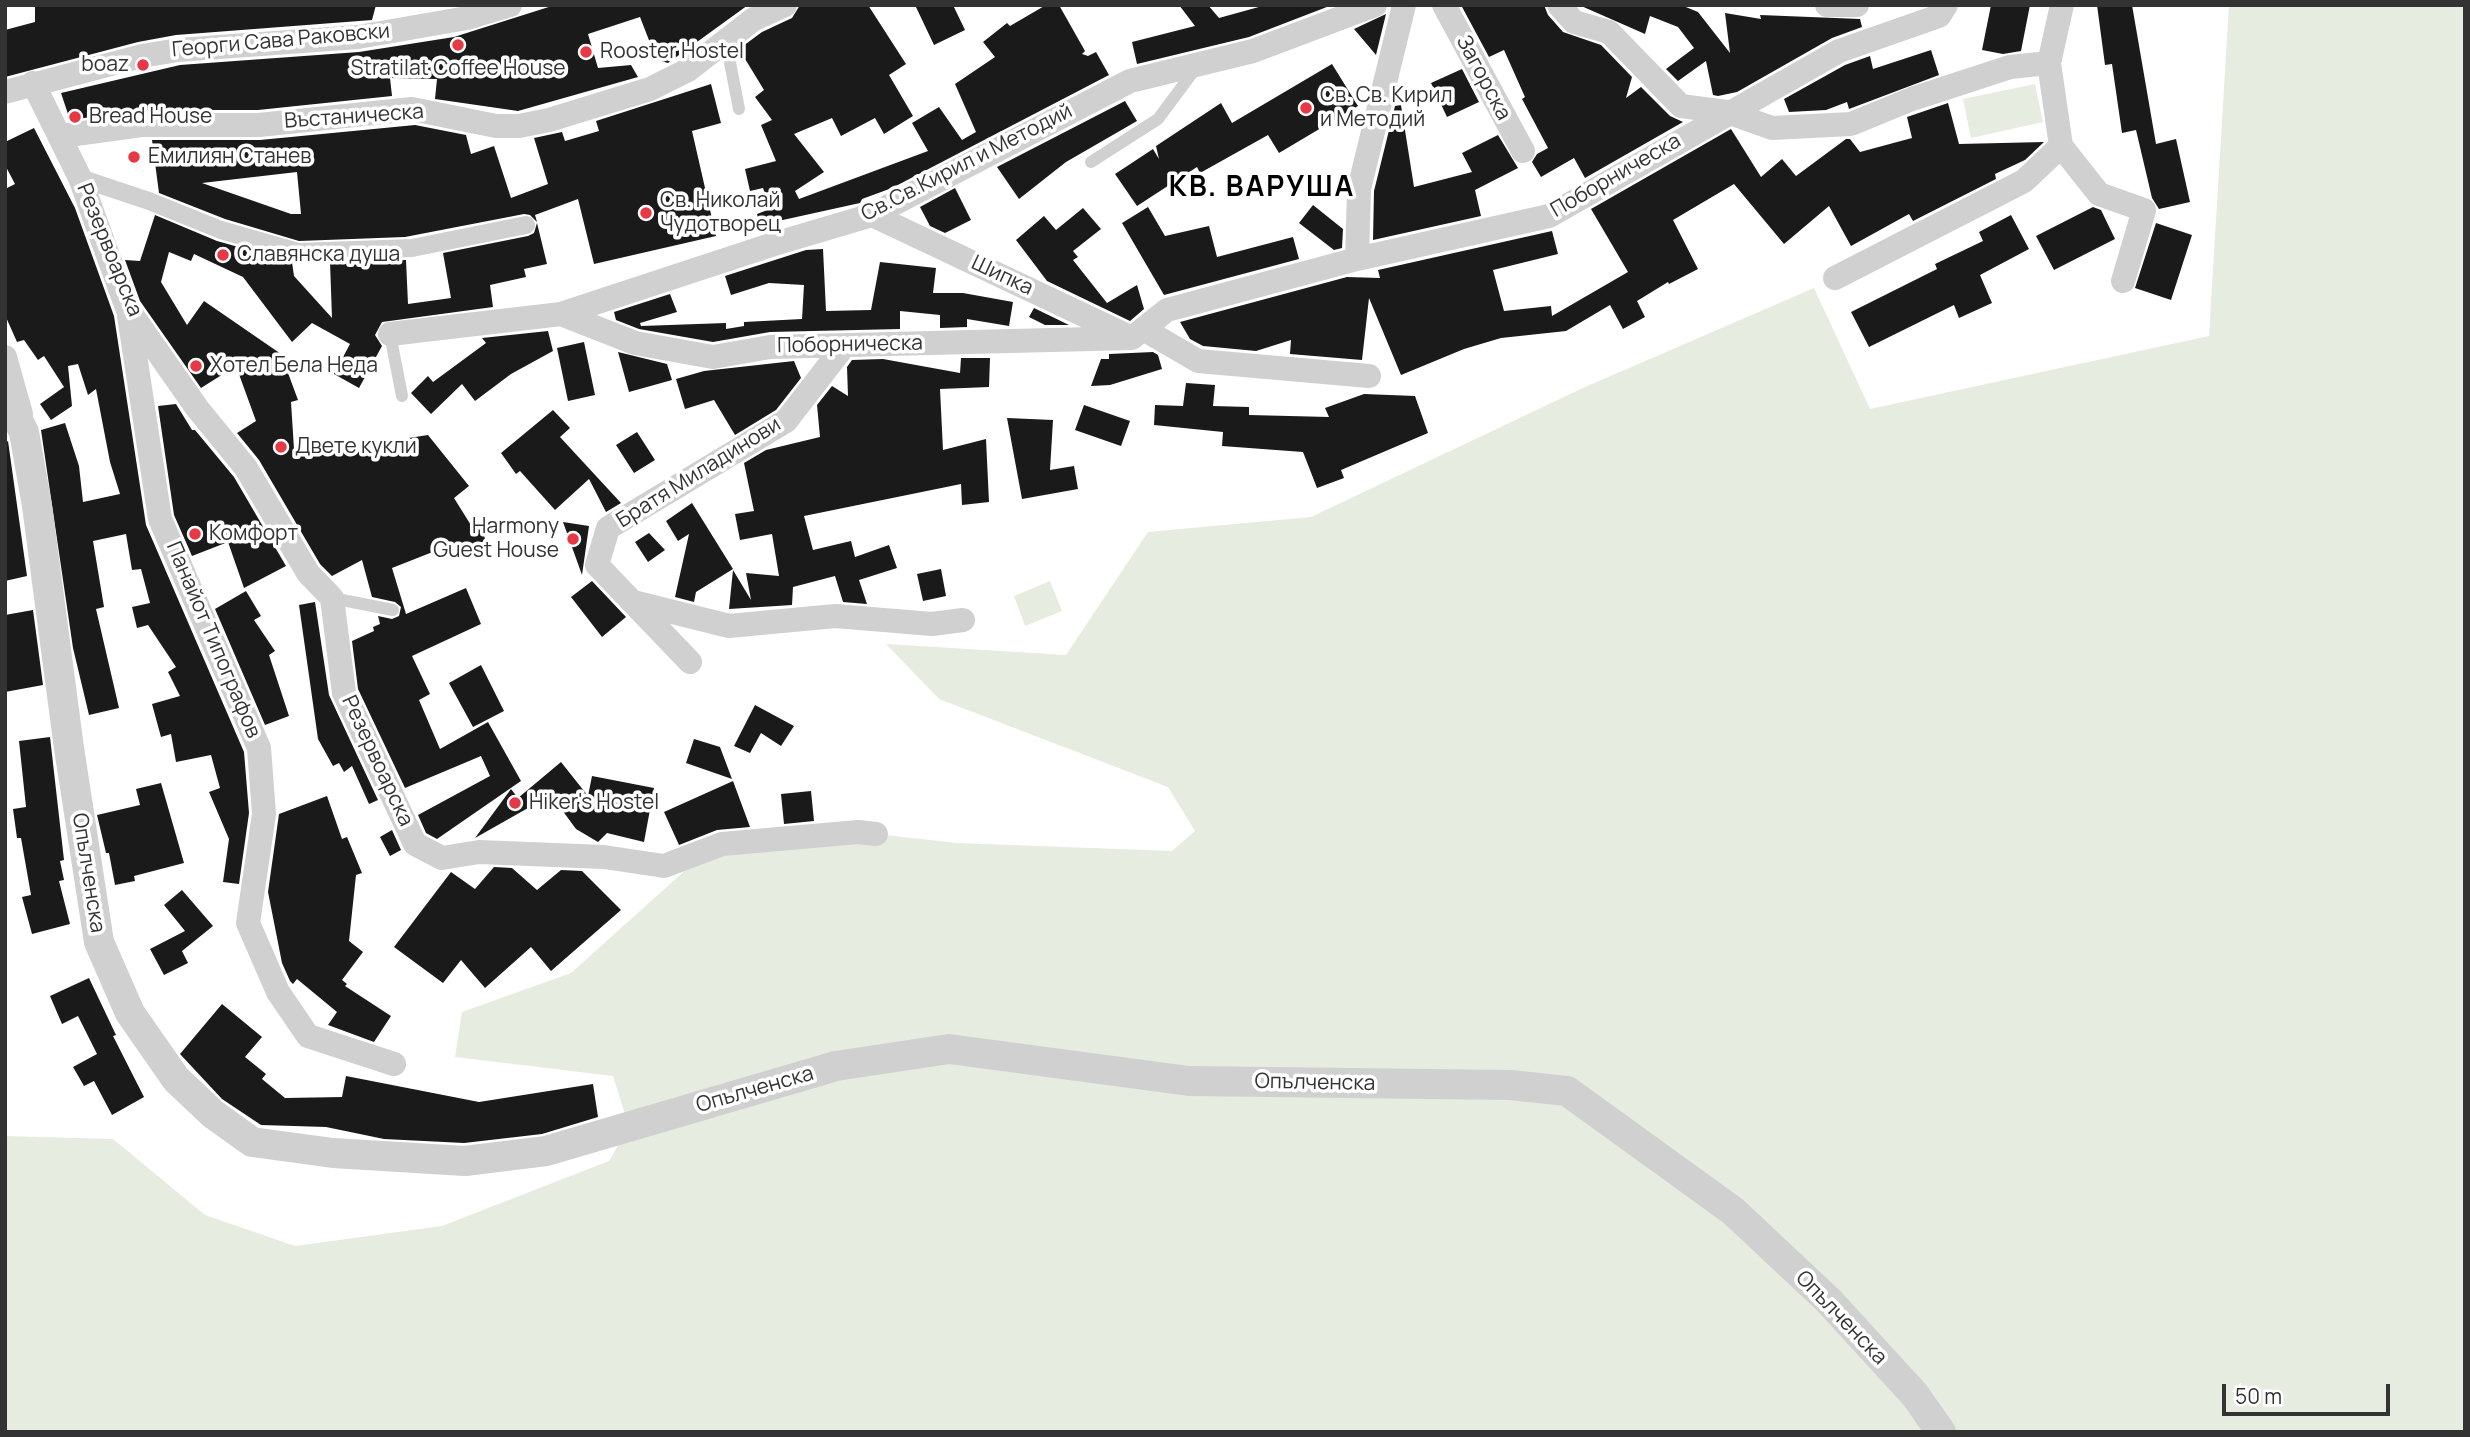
<!DOCTYPE html>
<html>
<head>
<meta charset="utf-8">
<style>
  body { margin:0 }
  #map { position:relative; width:2470px; height:1437px; overflow:hidden; background:#fff; font-family:Manrope,sans-serif }
  canvas { display:block }
  .frame { position:absolute; inset:0; border:7px solid #333; pointer-events:none }
  .scale { position:absolute; left:2222px; top:1384px; width:168px; height:32px; box-sizing:border-box; border:4px solid #333; border-top:0; padding-left:9px; font-size:21px; line-height:24px; white-space:nowrap; color:#333; -webkit-text-stroke:5px #fff; paint-order:stroke }
</style>
</head>
<body>
<div id="map">
<canvas width="2470" height="1437"></canvas>
<div class="frame"></div>
<div class="scale">50 m</div>
</div>
<script>
const ctx = document.querySelector('canvas').getContext('2d');
ctx.lineJoin = 'round';
function fillPath(path, color) { ctx.fillStyle = color; ctx.fill(path, 'evenodd'); }
function trace(path, color, width, dash) { ctx.strokeStyle = color; ctx.lineWidth = width; ctx.lineCap = dash ? 'butt' : 'round'; ctx.setLineDash(dash || []); ctx.stroke(path); }
function drawText(font, color, halo, rows, align = 'center') {
  ctx.font = font + ' Manrope,sans-serif'; ctx.lineWidth = 7; ctx.setLineDash([]); ctx.textBaseline = 'middle'; ctx.strokeStyle = halo; ctx.fillStyle = color; for (const [text, x, y, turn = 0] of rows) {
    ctx.save(); ctx.translate(x, y); ctx.rotate((+turn || 0) * Math.PI / 180); ctx.textAlign = isNaN(turn) ? turn : align; if (halo) ctx.strokeText(text, 0, 0); ctx.fillText(text, 0, 0); ctx.restore();
  }
}
fillPath(new Path2D(`
  M2229 5H2465V1432H5V1136L113 1139 205 1215 295 1246 442 1226 609 1161 629 1127 613 1076 455 1057 462 1012 571 973 690 866 722 844 858 832 957 843 1172 851 1195 831 1168 787 939 699 886 644 1066 655 1148 532 1311 517 1585 387 1814 288 1870 409 2209 336Z
  M2035 84 2043 122 1971 138 1963 99Z
  M1050 581 1062 611 1025 626 1014 596Z`), '#e6ecdf');
fillPath(new Path2D(`
  M35 5H376L372 20 176 35 138 42 5 77V30L35 22Z
  M555 5H748L668 63 641 55 652 48 640 17 588 34 598 68 631 65 638 77 518 111 435 99 437 79 390 78 392 96 258 110H142L70 120 61 93 180 65 359 52 454 37Z
  M800 5H868L906 64 889 75 913 116 884 134 875 118 841 136 832 118 794 134 824 172 795 191 799 199 928 151 912 123 939 107 962 140 976 132 955 84 995 57 983 42 1007 23 1010 26 1046 5H1059L1085 51 1082 54 1088 56 1096 52 1109 75 892 188 862 199 860 203 760 225 757 214 770 209 763 188 750 191 745 169 776 161 761 125 772 120 755 97 764 90 739 49 762 32 792 18Z
  M915 5H953L965 30 934 45Z
  M1179 5H1208L1219 18 1266 5H1332L1249 37 1137 64 1132 42 1195 26Z
  M1461 5H1544L1548 15 1563 32 1601 45 1632 77 1626 98 1641 87 1670 116 1683 122 1585 178 1574 158 1541 177 1532 162 1537 154 1548 148 1522 99 1525 97 1504 50 1489 57Z
  M1579 5H1681L1698 12 1730 53 1725 13 1761 19 1760 15 1860 19 1862 27 1832 38 1737 92 1718 96 1713 95 1706 61 1678 81 1666 69 1694 48 1678 27 1650 16 1645 34Z
  M1991 5H2030L2021 51 2003 54 1982 50Z
  M2097 5H2132L2156 144 2176 139 2190 202 2159 209 2152 198 2136 130 2122 133 2112 64 2105 65Z
  M1386 14 1376 55 1354 29Z
  M1931 50 1939 75 1849 109 1847 102 1826 110 1789 112 1784 99 1845 65 1870 56 1873 69Z
  M1332 64 1358 106 1279 153 1268 135 1200 173 1197 167 1137 206 1115 174 1153 149 1159 159 1156 146 1221 103 1232 123Z
  M1462 69 1479 102 1447 117 1431 83Z
  M711 84 721 123 692 131 716 236 594 264 578 199 535 215 537 222 530 215 524 214 405 237 299 241 225 219 159 193 152 140H260L415 125 466 135 471 154 494 146 511 198 548 184 534 138 562 132 565 141 599 131 596 121ZM297 172 301 214H291L202 183Z
  M1125 101 1137 121 1066 162 1019 199 997 167Z
  M1948 103 1959 144 2044 142 2025 160 1995 174 1996 179 1913 221 1909 214 1851 246 1829 206 1784 244 1734 184 1673 220 1698 269 1669 284 1668 282 1637 301 1645 317 1623 329 1610 305 1566 331 1501 338 1464 349 1401 375 1369 298 1362 360 1290 354 1291 340 1256 351 1203 346 1190 339 1180 322 1347 277 1380 278 1378 270 1552 231 1558 254 1493 270 1504 311 1551 306 1552 316 1628 272 1591 209 1731 129 1761 177 1782 159 1796 176 1846 139H1850L1860 152 1912 138 1907 117Z
  M1401 105 1414 187 1472 172 1462 153 1498 135 1518 168 1475 190 1481 216 1373 240 1374 191 1395 106Z
  M34 128 75 208 114 316 146 525 244 752 249 813 239 884 223 882 229 839 209 792 220 788 211 755 176 762 171 734 161 737 152 704 180 696 168 672 176 667 148 625 137 628 132 607 150 603 141 569 132 570 126 534 93 541 104 607 96 609 119 708 89 715 73 648 41 430 65 423 79 466 83 502 120 494 110 462 96 389 88 395 78 364 68 366 72 406 51 420 40 404 64 387 44 356 38 360 24 340 17 342 5 315V189L15 184 5 165V142Z
  M955 188 971 220 945 233 930 226 920 207Z
  M1313 205 1343 229 1342 248 1334 250 1299 223Z
  M1148 207 1165 236 1209 226 1217 257 1293 237 1299 259 1164 295 1122 223Z
  M2093 207 2101 210 2115 239 2054 270 2036 236Z
  M1083 208 1101 229 1073 251 1078 257 1073 260 1107 303 1137 285 1144 309 1130 321 1047 281 1016 240 1044 216 1056 230Z
  M155 215 217 241 292 262 294 276 332 318 330 262 406 260 408 304 451 298 443 253 528 236 534 233 537 223 547 264 524 269 526 277 490 285 493 307 382 322 375 335 382 346 359 388 334 374 350 344 312 323 292 342 243 277 194 254 191 261 169 252 161 282 187 325 204 301 281 354 298 400 291 402 294 449 370 444 428 435 469 486 454 498 474 530 482 527 487 547 456 556 453 544 392 568 406 614 466 588 481 624 412 656 430 694 419 700 440 749 488 722 521 781 437 839 426 833 418 815 490 776 481 756 405 788 358 689 352 641 374 631 373 627 380 624 378 616 392 619 399 616 401 607 395 602 372 597 362 560 332 576 320 564 259 460 237 433 256 421 236 366 201 388 140 301 125 260 140 261Z
  M2011 215 2029 249 1980 275 1992 303 1959 318 1954 305 1869 347 1851 312 1937 269 1935 264 1983 241 1979 232Z
  M2156 223 2192 235 2171 300 2135 288Z
  M823 249 826 311 871 310 880 262 936 268 933 293H963L1013 302 1009 326 967 319V327L940 328V315L900 311V329L770 332 713 342 639 329 616 320 614 312 670 294 677 312 640 323 641 326 726 323V329L744 326V322L802 319 804 285 769 283 731 295 725 276 806 250Z
  M1034 308 1069 325H1045L1029 317Z
  M548 331 553 351 511 374 475 401 462 384 431 414 411 393 428 376 433 382 486 343 482 338Z
  M584 342 595 395 568 401 557 348Z
  M618 352 667 364 672 380 629 392Z
  M1153 352 1158 355 1162 369 1110 385 1091 386 1101 359H1109V354Z
  M961 358H990L989 387 940 389 943 450 986 439 989 502 962 505 961 484 804 516 813 550 851 541 855 557 889 545 897 568 859 580 867 604 843 602 835 576 793 587 792 605 729 609 733 570 751 600 746 573 779 576 772 534 740 540 735 514 754 511 744 463 766 450 820 437 817 405 832 386 848 396 847 367 852 360 883 359 960 373Z
  M794 361 801 378 776 410 735 435 714 400 685 409 676 379 704 371Z
  M1186 383 1215 385 1213 406 1249 407V415L1329 417 1325 408 1364 394 1415 396 1428 433 1341 470 1344 478 1317 488 1303 452 1222 446 1223 432 1154 425 1155 405 1183 406Z
  M176 404 192 430H195L234 477 286 566 244 588 228 542 192 556 174 515 158 406Z
  M1084 405 1130 421 1121 446 1075 430Z
  M553 410 570 428 560 437 621 503 606 512 589 479 555 510 520 471 516 474 501 453Z
  M1007 418 1053 420 1050 470 1074 466 1078 489 1022 499Z
  M637 432 655 460 634 473 616 445Z
  M8 441 27 576 5 581V443Z
  M692 503 733 569 696 592 694 602 675 597 689 534 678 541 666 521Z
  M563 522 589 526 582 575Z
  M649 533 665 550 648 562 635 542Z
  M941 569 946 596 923 601 917 574Z
  M592 581 626 617 602 637 571 597Z
  M246 591 261 616 254 620 275 651 269 655 289 716 265 725 215 609Z
  M315 602 329 695 378 800 369 804 352 766 344 772 339 763 333 766 318 739 299 605Z
  M33 610 43 685 5 692V615Z
  M481 665 504 711 473 727 449 683Z
  M755 705 794 726 781 746 761 733 750 753 734 746Z
  M50 737 64 860 60 861 64 880 59 881 70 924 32 934 22 897 31 895 21 838H17L13 809 26 807 19 741Z
  M694 739 720 747 732 779 686 763Z
  M561 762 588 796 592 776 654 788 644 842 607 833 598 842 576 829 551 795 475 838 511 789 518 798Z
  M733 781 750 827 717 830 679 845 664 812Z
  M161 783 184 863 134 876 135 881 115 885 109 853H106L97 815 140 805 136 789Z
  M811 791 814 821 784 824 781 794Z
  M327 796 342 839 347 837 362 873 356 875 349 941 363 952 342 980 347 984 345 986 391 1016 374 1042 328 1025 337 1012 297 979 293 984 290 981 282 963 268 892 279 814Z
  M392 830 401 850 390 856 380 837Z
  M494 867 512 868 537 890 561 870 582 871 621 910 551 971 531 947 485 988 461 960 443 983 394 947 451 872 475 889Z
  M182 890 213 926 182 951 188 963 164 975 150 949 185 931 164 905Z
  M89 978 116 1035 113 1036 144 1097 112 1115 94 1081 84 1086 73 1067 97 1054 78 1016 62 1024 50 996Z
  M222 1004 262 1037 245 1057 266 1074 262 1079 285 1098 342 1097 346 1076 479 1102 593 1084 598 1117 542 1134 464 1143 384 1139 326 1127 261 1125 222 1099 180 1054Z`), '#1a1a1a');
trace(new Path2D(`
  M726 42 739 109
  M1091 162 1158 119 1196 68
  M390 334 402 396
  M332 598 393 610`), '#d0d0d0', 12);
trace(new Path2D(`
  M80 178 149 201 221 230 298 252 412 248 526 225`), '#d0d0d0', 18);
trace(new Path2D(`
  M1444 5 1523 151
  M1559 5 1574 22 1609 32 1681 106 1727 112 1772 128 1851 124 1912 99 2010 67 2049 63
  M1827 5H1857
  M2062 5 2049 63 2061 146 2099 194 2144 210 2123 281
  M33 83 80 178 127 308 197 408 246 468 308 573 332 598 344 693 415 844 442 858 479 852 604 857 664 866 722 844 858 832 876 834
  M5 92 142 56 178 50 358 37 467 18 510 5
  M61 136 142 125H259L412 109 496 126H519L549 120 650 89 688 70 754 19 785 5
  M872 215 1128 336
  M1357 259 1359 189 1404 5
  M1835 278 2024 181 2061 146
  M561 314 635 343 713 357 770 347 1132 338 1167 310 1357 259 1549 216 1839 51 1939 16 1946 5
  M129 316 160 519 259 748 264 814 248 923 278 992 308 1036 394 1064
  M1143 329 1198 361 1369 376
  M390 334 561 314 774 244 872 215 1130 81 1253 51 1375 5
  M5 357 21 414
  M633 602 729 626 835 616 932 624 963 620
  M690 662 597 565 608 528 786 421 844 346`), '#d0d0d0', 24);
trace(new Path2D(`
  M5 395 24 432 37 506 69 748 99 942 130 1013 176 1079 213 1114 252 1142 333 1153 465 1161 546 1151 836 1066 949 1049 1189 1081 1510 1085 1567 1091 1733 1211 1829 1301 1915 1395 1941 1432`), '#d0d0d0', 30);
for (const [x, y, r, color] of [
  [458,45,7,"#e63946"],
  [586,52,7,"#e63946"],
  [143,65,7,"#e63946"],
  [1306,108,7,"#e63946"],
  [75,117,7,"#e63946"],
  [134,157,7,"#e63946"],
  [646,213,7,"#e63946"],
  [223,255,7,"#e63946"],
  [196,366,7,"#e63946"],
  [281,447,7,"#e63946"],
  [195,534,7,"#e63946"],
  [573,539,7,"#e63946"],
  [515,803,7,"#e63946"]
]) { const dot = new Path2D(); dot.arc(x, y, r, 0, 2 * Math.PI); ctx.fillStyle = color; ctx.fill(dot); trace(dot, '#fff', 2.5); }
drawText('21px', '#333', '#fff', [
  ["Георги Сава Раковски",281,41,-5],
  ["Загорска",1483,78,62],
  ["Въстаническа",354,117,-4],
  ["Св.Св.Кирил и Методий",967,163,-27],
  ["Поборническа",1616,176,-30],
  ["Резервоарска",109,250,68],
  ["Шипка",1002,276,25],
  ["Поборническа",850,345,-1],
  ["Братя Миладинови",699,473,-32],
  ["Панайот Типографов",213,640,67],
  ["Резервоарска",377,761,65],
  ["Опълченска",88,873,81],
  ["Опълченска",1315,1083,1],
  ["Опълченска",755,1090,-16],
  ["Опълченска",1841,1318,46]
]);
drawText('21px', '#333', '#fff', [
  ["Rooster Hostel",600,52],
  ["boaz",129,65,"right"],
  ["Stratilat Coffee House",458,69,"center"],
  ["Св. Св. Кирил",1320,96],
  ["и Методий",1320,120],
  ["Bread House",89,117],
  ["Емилиян Станев",148,157],
  ["Св. Николай",660,201],
  ["Чудотворец",660,225],
  ["Славянска душа",237,255],
  ["Xотел Бела Неда",210,366],
  ["Двете кукли",295,447],
  ["Harmony",559,527,"right"],
  ["Guest House",559,551,"right"],
  ["Комфорт",209,534],
  ["Hiker's Hostel",529,803]
], 'left');
ctx.letterSpacing = '2px';
drawText('bold 28px', '#000', '#fff', [
  ["КВ. ВАРУША",1262,188]
]);
ctx.letterSpacing = '0px';
</script>
</body>
</html>
